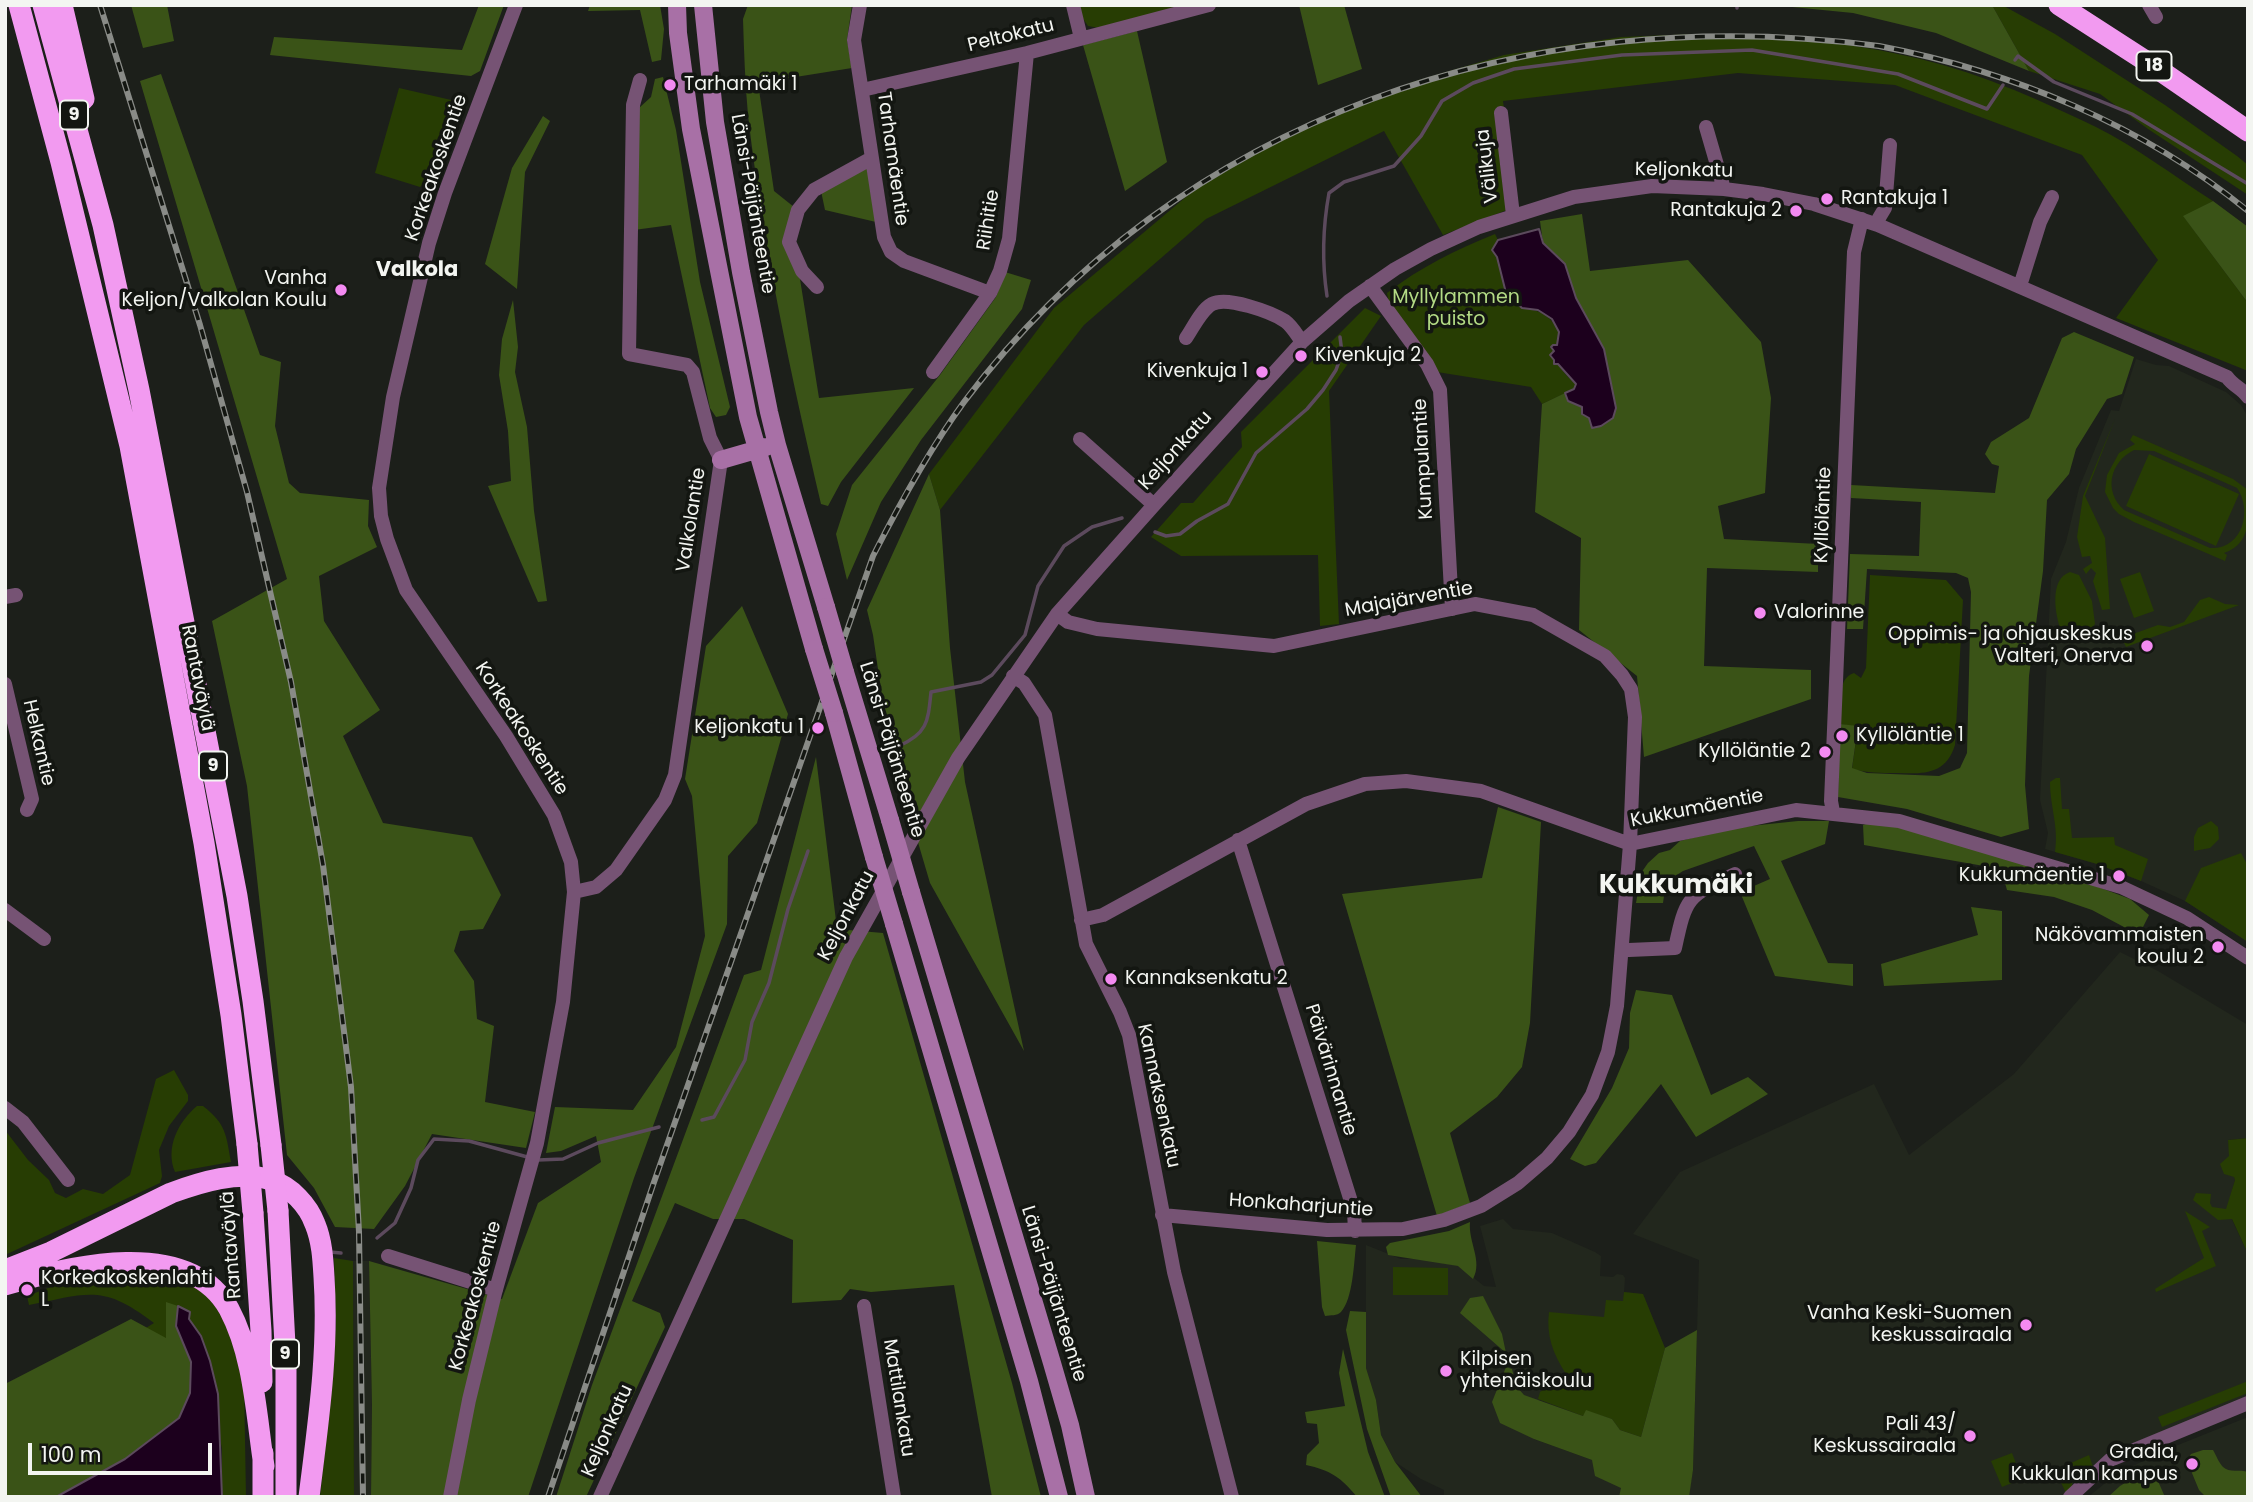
<!DOCTYPE html>
<html>
<head>
<meta charset="utf-8">
<style>
  body { margin:0 }
  #map { position:relative; width:2253px; height:1502px; overflow:hidden; background:#1c1f1a; font-family:Poppins,sans-serif }
  canvas { display:block }
  .frame { position:absolute; inset:0; border:7px solid #f3f5f1; pointer-events:none }
  .scale { position:absolute; left:28px; top:1443px; width:184px; height:32px; box-sizing:border-box; border:4px solid #f3f5f1; border-top:0; padding-left:9px; font-size:21px; line-height:24px; white-space:nowrap; color:#f3f5f1; -webkit-text-stroke:5px #131611; paint-order:stroke }
</style>
</head>
<body>
<div id="map">
<canvas width="2253" height="1502"></canvas>
<div class="frame"></div>
<div class="scale">100 m</div>
</div>
<script>
const ctx = document.querySelector('canvas').getContext('2d');
ctx.lineJoin = 'round';
function fillPath(path, color) { ctx.fillStyle = color; ctx.fill(path, 'evenodd'); }
function trace(path, color, width, dash) { ctx.strokeStyle = color; ctx.lineWidth = width; ctx.lineCap = dash ? 'butt' : 'round'; ctx.setLineDash(dash || []); ctx.stroke(path); }
function drawText(font, color, halo, rows, align = 'center') {
  ctx.font = font + ' Poppins,sans-serif'; ctx.lineWidth = 7; ctx.setLineDash([]); ctx.textBaseline = 'middle'; ctx.strokeStyle = halo; ctx.fillStyle = color; for (const [text, x, y, turn = 0] of rows) {
    ctx.save(); ctx.translate(x, y); ctx.rotate((+turn || 0) * Math.PI / 180); ctx.textAlign = isNaN(turn) ? turn : align; if (halo) ctx.strokeText(text, 0, 0); ctx.fillText(text, 0, 0); ctx.restore();
  }
}
fillPath(new Path2D(`
  M2136 359 2156 365 2169 366 2226 392 2241 405 2248 417V942L2185 901 2141 881 2097 864 2045 849 2048 833 2040 800 2051 579 2066 542 2079 488 2111 410 2119 411Z
  M2120 952 2158 971 2248 1025V1138L2228 1140 2235 1180 2227 1209 2248 1254V1397L2107 1454 2062 1497H1688L1693 1470 1699 1260 1633 1234 1680 1172 1874 1084 1909 1155 2014 1074Z
  M1503 1219 1513 1229 1552 1233 1595 1252 1601 1256 1600 1276 1613 1277 1617 1274 1623 1275 1625 1278 1624 1292 1643 1294 1665 1348 1620 1430 1612 1419 1587 1411 1583 1416 1539 1400 1534 1439 1592 1460 1622 1488 1619 1497H1444V1490L1421 1479 1395 1462 1381 1435 1376 1400 1366 1368V1245L1401 1259H1422L1459 1266 1484 1286 1496 1287 1480 1226Z
  M353 1261H369L372 1405 371 1497H354Z
  M2248 1417V1497H2088L2114 1476 2158 1453Z`), '#22271d');
fillPath(new Path2D(`
  M1080 5H1186L1099 28 1088 26 1082 17Z
  M1992 5H2002L2055 34 2165 105 2237 156 2248 165V195L2148 129 2100 94 2029 71Z
  M1696 34C1767 35 1838 40 1907 56 1973 70 2036 98 2096 127 2135 146 2175 177 2213 201L2184 217 2248 303V371L2116 318 2158 260 2082 155 1895 85 1738 73 1503 101 1517 206 1443 235 1384 131 1206 219 1084 325 940 510 929 474 1054 308 1193 191 1294 131 1412 82 1504 55 1621 37Z
  M399 88 460 102 431 176 420 187 375 173Z
  M1495 234 1498 240 1492 250 1497 257 1501 275 1522 308C1540 310 1550 315 1559 332 1556 358 1553 365 1576 384L1574 389 1542 404 1531 387 1437 372 1389 303 1387 293C1420 267 1456 250 1495 234Z
  M1365 308 1381 316 1329 391 1339 624 1320 626 1318 555 1181 556 1151 537 1181 503H1193L1242 447 1241 432Z
  M2115 419 2085 496 2105 538 2110 609 2102 610 2093 581 2096 573 2091 568 2086 574 2083 569 2092 563 2090 556 2082 557 2077 537 2083 496Z
  M2133 435 2233 479 2248 490C2248 516 2253 543 2224 553L2227 555 2225 561 2134 522 2119 514 2113 508 2105 492 2107 475 2119 453 2135 444 2130 440ZM2134 450 2154 451 2237 488C2253 511 2242 550 2210 548L2124 510C2103 491 2110 462 2134 450Z
  M2149 454 2239 494 2216 546 2126 506Z
  M2070 572 2079 575 2092 601 2095 624C2086 636 2074 636 2061 631 2055 614 2049 579 2070 572Z
  M2140 572 2154 611 2134 618 2120 579Z
  M1870 575 1946 580 1963 600 1955 745C1946 775 1923 774 1897 773 1881 773 1867 773 1852 769L1858 727 1840 724C1841 708 1836 678 1854 673L1861 678 1866 668Z
  M2209 597 2225 604 2239 605 2126 647 2122 638 2158 625 2170 627 2184 622 2200 600Z
  M2056 778H2060L2062 809H2069L2072 838 2114 837 2115 845 2148 859 2141 881 2097 864 2055 852C2059 827 2050 807 2050 782Z
  M2211 821 2218 827 2219 839 2210 848 2194 851V837L2198 828Z
  M2241 853 2248 866V942L2185 901 2201 868Z
  M174 1070 188 1095V1101L169 1126 159 1150 162 1176 160 1183 5 1255V1130L28 1160 49 1180 55 1193 66 1198 83 1189 103 1194 130 1175 156 1079Z
  M197 1106H203C226 1124 226 1134 231 1162L175 1172C165 1148 178 1122 197 1106Z
  M2248 1138V1254L2232 1219 2218 1220 2193 1200 2196 1193 2211 1194 2210 1203 2212 1207 2226 1209 2235 1180 2234 1177 2224 1174 2220 1164 2229 1156 2228 1140Z
  M2185 1211 2210 1227 2202 1231 2216 1266 2156 1292 2155 1289 2204 1258Z
  M334 1258 353 1261 354 1497H320L332 1383 336 1323Z
  M1393 1267 1448 1268V1295H1393Z
  M130 1271 184 1277 208 1293 223 1311 244 1381 246 1497H222V1449L201 1336 189 1319C187 1360 190 1396 198 1437L144 1497H5L141 1331 154 1323C103 1284 89 1293 29 1305L27 1296 77 1277Z
  M1624 1292 1643 1294 1665 1348 1641 1437 1620 1430 1612 1419 1587 1411 1583 1416 1538 1399 1540 1392 1566 1374C1553 1354 1546 1335 1549 1312L1604 1317 1606 1300 1623 1301Z
  M2248 1381V1393L2162 1427 2158 1417Z
  M2012 1453 2022 1479 2002 1487 1991 1461Z
  M2089 1455 2093 1467 2087 1466 2072 1481V1486L2066 1493 2055 1470Z`), '#273d03');
fillPath(new Path2D(`
  M131 5H167L174 41 143 48Z
  M479 5H504L480 71 471 76 270 55 274 37 462 50Z
  M590 5H660L664 29 661 60 652 62 640 10 588 11Z
  M748 5H852L847 40 852 68 758 83 774 191 794 207 784 243 800 279 819 398 914 388 841 482 828 506 821 504C791 375 763 246 748 115 745 83 744 51 743 19Z
  M1299 5H1344L1362 69 1318 85Z
  M1772 5H1992L2029 71 1936 33 1853 13Z
  M1137 31 1167 162 1125 191 1083 45Z
  M161 74 260 355 281 362 275 426 289 483 300 493 369 500 368 526 377 547 319 576 324 621 380 710 343 736 383 823 472 837 501 895 483 929 460 931 454 951 474 981 477 1019 494 1026 485 1102 535 1112 526 1148 432 1134 405 1186 374 1229 335 1227 314 1188 287 1155 247 786 212 621 287 579 140 81Z
  M663 77 676 130 700 282 730 407 726 415 716 417 710 408 671 225 634 230 639 108 651 97 655 79Z
  M543 116 550 121 525 172 517 289 485 264 512 168Z
  M867 168 876 222 825 210 821 191Z
  M2213 201 2248 227V303L2183 216Z
  M1582 214 1590 271 1688 260 1761 342 1771 398 1765 493 1718 506 1724 539 1818 544V572L1707 568 1704 666 1811 670V699L1644 757 1637 676 1579 630 1581 538 1535 512 1542 404 1565 393 1568 401 1583 407 1586 317 1576 298 1565 264 1543 243 1540 221Z
  M1005 272 1031 280 1022 309 921 440 881 502 847 580 836 534 852 485 940 375 996 297Z
  M513 300 518 347 515 372 527 427 534 511 547 601 538 602 488 486 511 481 508 431 499 375 502 339Z
  M2074 332 2134 357 2122 394 2107 399 2076 449 2069 474 2047 500 2043 571 2029 676 2025 785 2029 829 2001 837 1907 809 1838 797 1840 724 1858 726 1852 768 1867 773 1939 776 1960 768 1967 753 1971 592 1968 578 1956 573 1867 569 1863 629H1847L1850 554 1919 556 1921 502 1851 498V485L1995 493 1999 466 1992 464 1985 454 1991 442 2029 418 2062 338Z
  M929 474 940 510 950 648 965 782 1024 1051 930 883 889 744 873 635 867 610Z
  M742 606 788 714 757 823 728 856 727 924 634 1178 528 1497H371L372 1405 369 1261 502 1299 538 1203 601 1162 596 1136 561 1151 546 1153 555 1107 633 1110 676 1047 705 936 692 796 685 779 706 646Z
  M816 757 837 929 883 933 1012 1383 1041 1497H992L954 1285 871 1292 850 1289 841 1300 792 1303 793 1240 744 1219H713L675 1203 632 1301 660 1313 665 1327 586 1497H556L592 1385 744 975 761 970Z
  M1498 807 1541 822 1530 1023 1522 1067 1497 1097 1450 1133 1470 1203 1437 1216 1342 894 1482 878Z
  M1798 821H1829L1825 844 1781 861 1828 963 1853 964V986L1775 976 1740 892 1770 879 1754 846 1683 871 1666 882 1663 903H1636L1641 873 1648 863 1659 853 1670 850 1680 841 1731 828Z
  M1872 822 1900 827 2093 885 2130 899 2149 915 2139 935 2092 910 2054 897 2007 890 2001 869 1864 845 1863 825Z
  M1971 907 2002 911V980L1884 986 1881 964 1978 935Z
  M1636 990 1672 995 1711 1095 1748 1077 1768 1094 1696 1137 1661 1084 1596 1163 1585 1166 1570 1159 1612 1088 1629 1048 1630 1013Z
  M1470 1222C1468 1242 1483 1261 1473 1279L1458 1266 1388 1255 1386 1247 1390 1243 1449 1231Z
  M1317 1241 1356 1245C1354 1262 1353 1299 1341 1312 1337 1316 1331 1315 1325 1316L1322 1307Z
  M1483 1296 1502 1334 1506 1353 1460 1313 1470 1298Z
  M166 1302 178 1306 176 1326 191 1362 190 1393 183 1413 175 1422 125 1459 56 1497H5V1384L131 1319 166 1338Z
  M1350 1311 1366 1312V1368L1376 1400 1381 1435 1395 1462 1422 1497H1391L1367 1429 1346 1330Z
  M1697 1330 1693 1470 1689 1497H1619L1621 1488 1595 1476 1592 1460 1534 1439 1500 1423 1492 1402 1506 1367 1512 1369 1516 1386 1524 1395 1583 1416 1586 1410 1612 1419 1620 1430 1641 1437 1665 1348Z
  M1343 1349 1368 1452 1385 1497H1357C1342 1478 1330 1470 1306 1465L1307 1455 1319 1443 1317 1424 1307 1423 1305 1412 1345 1406 1339 1373Z
  M2203 1450H2213C2216 1455 2219 1463 2223 1467 2229 1473 2240 1469 2248 1472V1497H2206L2199 1490 2187 1461 2191 1454Z
  M2148 1469 2154 1472 2165 1497H2108L2120 1486Z`), '#3a5317');
const water = new Path2D(`
  M1539 229 1543 243 1565 264 1576 298 1604 349 1616 408 1613 418 1601 426 1592 428 1589 418 1582 414V407L1568 401 1565 393 1574 389 1576 384 1558 364H1554V360L1550 355 1554 351 1551 347 1553 345H1557L1559 332 1552 319 1538 310 1522 308 1506 293 1497 257 1492 250 1498 240Z
  M178 1306 190 1312 189 1319 201 1336 210 1361 218 1394 222 1497H56L125 1459 179 1418 190 1393 191 1362 176 1326Z`);
fillPath(water, '#1c001d');
trace(water, '#5c4a5d', 2);
trace(new Path2D(`
  M1737 8V5
  M2015 60 2018 56 2054 82 2132 114 2248 184
  M1327 296C1322 263 1323 226 1329 193L1344 182 1394 166 1421 136 1442 101 1473 83 1514 69 1622 55 1752 50 1898 74 1987 109 2003 85
  M1155 532 1166 536 1180 534 1197 521 1228 504 1256 453 1307 409 1323 390 1336 370 1342 353 1340 337
  M899 746C928 733 928 721 931 692L981 682 992 675 1025 635 1038 586 1064 546 1092 527 1122 518
  M702 1120 714 1117 745 1060 752 1022 769 983 788 909 808 851
  M538 1160 563 1159 598 1143 659 1127
  M377 1238 395 1223 411 1188 418 1160 434 1139 469 1141 531 1158
  M330 1252 341 1253`), '#5c4a5d', 3.5);
trace(new Path2D(`
  M860 5 854 40 884 237 891 252 904 261 990 293
  M1073 5 1081 38
  M2149 5 2156 17
  M862 90 1027 53 1209 5
  M1501 113 1513 215
  M1706 127 1724 189
  M1878 225 1879 218 1885 208 1890 145
  M1370 286 1427 364 1440 390 1452 609
  M2020 286 2040 222 2052 197
  M817 287 802 271 789 242 798 210 814 190 872 158
  M1186 338C1193 328 1201 310 1212 304 1227 296 1271 312 1285 321 1292 326 1297 335 1302 342
  M933 372 990 293 1000 271 1009 239 1027 53
  M1080 439 1154 505
  M5 597 16 595
  M1057 614 1068 622 1097 629 1274 646 1475 604 1533 615 1605 656 1622 675 1631 689 1635 717 1630 844 1617 1006 1608 1052 1592 1095 1569 1132 1547 1158 1518 1183 1481 1206 1444 1220 1403 1229 1327 1230 1162 1215
  M1013 676 1024 683 1045 715 1086 944 1120 1012 1129 1035 1174 1272 1232 1497
  M5 684 32 799 27 810
  M1833 812 1831 801 1854 252 1862 219
  M1238 840 1354 1211 1355 1231
  M574 892 596 887 616 870 665 800 675 775 721 460 710 438 693 372 687 365 629 354 633 105 640 80
  M5 910 44 939
  M1081 920 1103 915 1306 804 1365 784 1406 781 1481 791 1630 844 1796 810 1899 821 2121 887 2187 918 2248 958
  M1629 950 1675 948C1686 897 1687 896 1735 874
  M5 1108 23 1122 68 1180
  M388 1256 496 1290
  M864 1306 894 1497
  M450 1497 469 1400 495 1293 537 1143 563 1002 574 892 571 862 554 815 506 736 406 590 387 539 381 516 379 488 393 397 429 243 445 193 516 5
  M600 1497 846 957 958 758 1057 614 1154 505 1302 342 1349 301 1395 269 1431 249 1479 227 1574 197 1652 186 1724 189 1763 194 1814 204 1878 225 2227 377C2233 386 2242 388 2248 397
  M2070 1497 2110 1460 2248 1403`), '#765374', 14);
trace(new Path2D(`
  M677 5 678 33 691 129 748 417 814 649
  M703 5 715 122 741 272 769 412 777 445 826 607
  M721 460 766 447
  M845 672 890 820
  M834 713 874 857
  M911 892 1052 1363 1070 1425 1086 1497
  M894 924 1029 1381 1059 1497`), '#a870a6', 18);
trace(new Path2D(`
  M19 5 61 162 130 446 204 843 231 1015 247 1144
  M43 5 103 225 139 390 237 896 253 1001 271 1145
  M62 5 84 99
  M2059 5 2152 65 2248 131
  M278 1211 286 1364V1497
  M253 1213 261 1331 262 1382
  M5 1270 51 1252 171 1193C201 1182 239 1170 271 1180 291 1187 308 1205 315 1224 322 1241 323 1259 324 1277 329 1351 318 1424 309 1497
  M5 1285C69 1266 189 1236 229 1309 254 1356 256 1414 264 1466
  M263 1497V1453`), '#f29af0', 21);
const rail = new Path2D(`
  M100 5 200 325 247 492 291 682 323 865 351 1087 359 1232 363 1497
  M548 1497 653 1185 873 556C900 503 929 450 964 402 1179 116 1529 0 1879 46 2011 71 2143 125 2248 211`);
trace(rail, '#898b87', 6);
trace(rail, '#131611', 3.5, [10]);
trace(new Path2D(`
  M826 607 845 672
  M814 649 834 713
  M890 820 911 892
  M874 857 894 924`), '#a870a6', 18);
trace(new Path2D(`
  M247 1144 253 1213
  M271 1145 278 1211`), '#f29af0', 21);
for (const [x, y, r, color] of [
  [670,85,7,"#f38af1"],
  [1827,199,7,"#f38af1"],
  [1796,211,7,"#f38af1"],
  [341,290,7,"#f38af1"],
  [1301,356,7,"#f38af1"],
  [1262,372,7,"#f38af1"],
  [1760,613,7,"#f38af1"],
  [2147,646,7,"#f38af1"],
  [818,728,7,"#f38af1"],
  [1842,736,7,"#f38af1"],
  [1825,752,7,"#f38af1"],
  [2119,876,7,"#f38af1"],
  [2218,947,7,"#f38af1"],
  [1111,979,7,"#f38af1"],
  [27,1290,7,"#f38af1"],
  [2026,1325,7,"#f38af1"],
  [1446,1371,7,"#f38af1"],
  [1970,1436,7,"#f38af1"],
  [2192,1464,7,"#f38af1"]
]) { const dot = new Path2D(); dot.arc(x, y, r, 0, 2 * Math.PI); ctx.fillStyle = color; ctx.fill(dot); trace(dot, '#131611', 2.5); }
for (const [x, y, w] of [
  [2154,66,35],
  [74,115,28],
  [213,766,28],
  [285,1354,28]
]) { const box = new Path2D(); box.roundRect(x - w / 2, y - 14.5, w, 29, 5); ctx.fillStyle = '#131611'; ctx.fill(box); trace(box, '#f3f5f1', 2); }
drawText('bold 18px', '#f3f5f1', null, [
  ["18",2154,66],
  ["9",74,115],
  ["9",213,766],
  ["9",285,1354]
]);
drawText('19px', '#f3f5f1', '#131611', [
  ["Peltokatu",1011,36,-14],
  ["Tarhamäentie",892,159,82],
  ["Välikuja",1488,166,-97],
  ["Korkeakoskentie",437,168,-71],
  ["Keljonkatu",1684,171,1],
  ["Länsi-Päijänteentie",752,204,80],
  ["Riihitie",989,220,-81],
  ["Keljonkatu",1176,451,-48],
  ["Kumpulantie",1424,459,-93],
  ["Kyllöläntie",1824,515,-88],
  ["Valkolantie",692,520,-81],
  ["Majajärventie",1409,600,-10],
  ["Rantaväylä",197,678,79],
  ["Korkeakoskentie",521,729,57],
  ["Helkantie",38,743,77],
  ["Länsi-Päijänteentie",891,750,73],
  ["Kukkumäentie",1697,809,-11],
  ["Keljonkatu",847,916,-62],
  ["Päivärinnantie",1330,1070,73],
  ["Kannaksenkatu",1158,1096,78],
  ["Honkaharjuntie",1301,1206,4],
  ["Rantaväylä",232,1245,-94],
  ["Länsi-Päijänteentie",1053,1294,73],
  ["Korkeakoskentie",476,1296,-75],
  ["Mattilankatu",898,1398,81],
  ["Keljonkatu",608,1431,-66]
]);
drawText('19px', '#f3f5f1', '#131611', [
  ["Tarhamäki 1",684,85,"left"],
  ["Rantakuja 1",1841,199,"left"],
  ["Rantakuja 2",1782,211],
  ["Vanha",327,279],
  ["Keljon/Valkolan Koulu",327,301],
  ["Kivenkuja 2",1315,356,"left"],
  ["Kivenkuja 1",1248,372],
  ["Valorinne",1774,613,"left"],
  ["Oppimis- ja ohjauskeskus",2133,635],
  ["Valteri, Onerva",2133,657],
  ["Keljonkatu 1",804,728],
  ["Kyllöläntie 1",1856,736,"left"],
  ["Kyllöläntie 2",1811,752],
  ["Kukkumäentie 1",2105,876],
  ["Näkövammaisten",2204,936],
  ["koulu 2",2204,958],
  ["Kannaksenkatu 2",1125,979,"left"],
  ["Korkeakoskenlahti",41,1279,"left"],
  ["L",41,1301,"left"],
  ["Vanha Keski-Suomen",2012,1314],
  ["keskussairaala",2012,1336],
  ["Kilpisen",1460,1360,"left"],
  ["yhtenäiskoulu",1460,1382,"left"],
  ["Pali 43/",1956,1425],
  ["Keskussairaala",1956,1447],
  ["Gradia,",2178,1453],
  ["Kukkulan kampus",2178,1475]
], 'right');
drawText('19px', '#b3db85', '#131611', [
  ["Myllylammen",1456,298],
  ["puisto",1456,320]
]);
drawText('bold 21px', '#f3f5f1', '#131611', [
  ["Valkola",417,271]
]);
drawText('bold 26px', '#f3f5f1', '#131611', [
  ["Kukkumäki",1676,886]
]);
</script>
</body>
</html>
